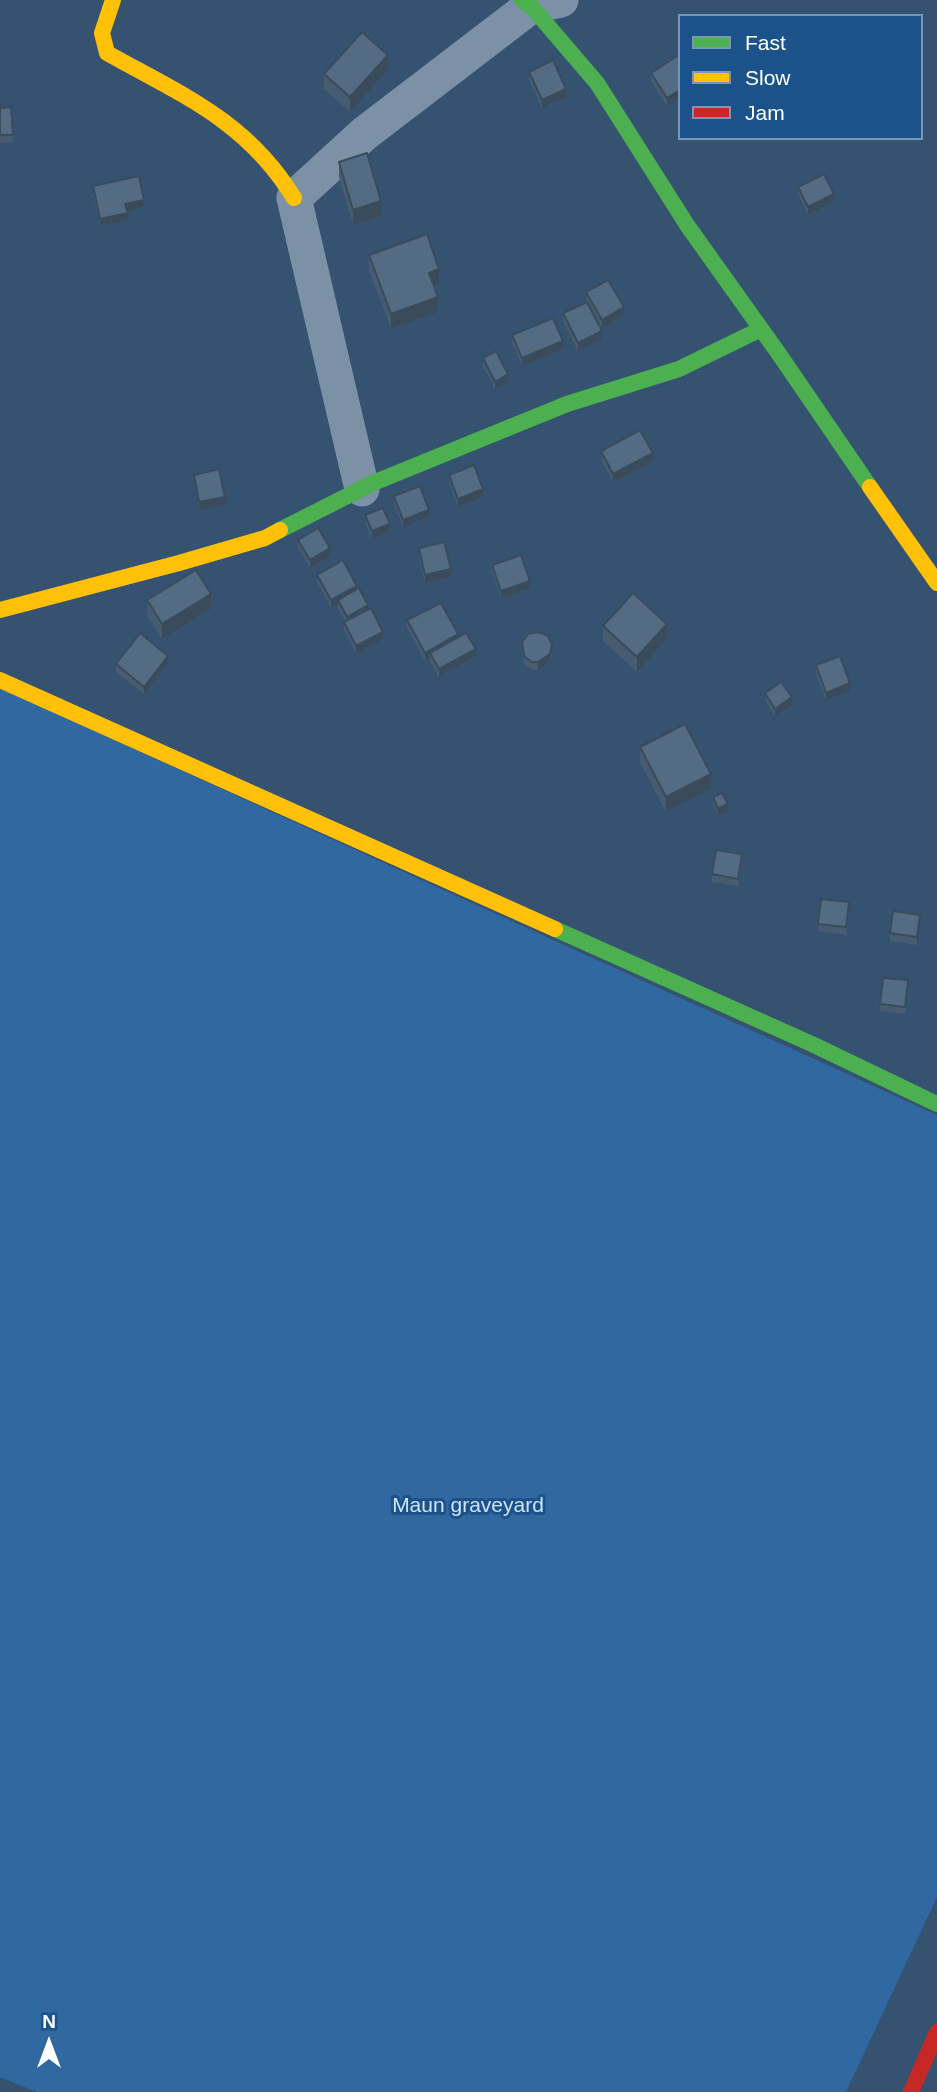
<!DOCTYPE html>
<html>
<head>
<meta charset="utf-8">
<style>
  body { margin:0 }
  #map { position:relative; width:937px; height:2092px; overflow:hidden; background:#355371; font-family:Helvetica,sans-serif }
  canvas { display:block }
  .legend { position:absolute; left:678px; top:14px; width:245px; height:126px; box-sizing:border-box; background:#1c528a; border:2px solid #7797b9; margin:0; padding:9px 12px; list-style:none; font-size:21px; color:#fff }
  .legend li { display:flex; align-items:center; gap:14px; height:35px }
  .legend b { width:35px; border:2px solid #7797b9 }
  .north { position:absolute; left:14px; top:2008px; width:70px; height:70px; -webkit-text-stroke:5px #1c528a; paint-order:stroke; rotate:0deg; font-size:19px; font-weight:700; line-height:28px; text-align:center; color:#fff }
  .north::after { content:''; display:block; margin:auto; width:24px; height:32px; background:#fff; clip-path:polygon(50% 0,100% 100%,50% 72%,0 100%) }
</style>
</head>
<body>
<div id="map">
<canvas width="937" height="2092"></canvas>
<ul class="legend">
<li><b style="height:9px;background:#4caf50"></b>Fast</li>
<li><b style="height:9px;background:#ffc107"></b>Slow</li>
<li><b style="height:9px;background:#c62828"></b>Jam</li>
</ul>
<div class="north">N</div>
</div>
<script>
const ctx = document.querySelector('canvas').getContext('2d');
ctx.lineJoin = 'round';
function fillPath(path, color) { ctx.fillStyle = color; ctx.fill(path, 'evenodd'); }
function trace(path, color, width, dash) { ctx.strokeStyle = color; ctx.lineWidth = width; ctx.lineCap = dash ? 'butt' : 'round'; ctx.setLineDash(dash || []); ctx.stroke(path); }
function drawText(font, color, halo, rows, align = 'center') {
  ctx.font = font + ' Helvetica,sans-serif'; ctx.lineWidth = 6; ctx.setLineDash([]); ctx.textBaseline = 'middle'; ctx.strokeStyle = halo; ctx.fillStyle = color; for (const [text, x, y, turn = 0] of rows) {
    ctx.save(); ctx.translate(x, y); ctx.rotate((+turn || 0) * Math.PI / 180); ctx.textAlign = isNaN(turn) ? turn : align; if (halo) ctx.strokeText(text, 0, 0); ctx.fillText(text, 0, 0); ctx.restore();
  }
}
fillPath(new Path2D(`
  M0 688 937 1115V1897L846 2092H37L0 2077Z`), '#3069a1');
trace(new Path2D(`
  M362 489 294 198 364 134 531 6 561 0`), '#7c91a6', 35);
trace(new Path2D(`
  M522 0 531 6 597 83 687 225 779 354 870 487
  M280 530 373 483 567 404 679 369 761 329
  M555 929 814 1045 937 1104`), '#4caf50', 16);
trace(new Path2D(`
  M113 0 102 33 107 53C182 95 247 121 294 198
  M870 487 937 583
  M0 610 179 563 265 538 280 530
  M0 680 555 929`), '#ffc107', 16);
trace(new Path2D(`
  M911 2092 937 2032`), '#c62828', 16);
fillPath(new Path2D(`
  M680 59V98L667 106 651 81V73Z
  M388 70 350 112 324 89V74Z
  M529 72 566 97 542 108 529 79Z
  M0 108 13 135V142L0 143Z
  M339 162 381 216 353 225 339 177Z
  M93 186 144 207 127 211 128 220 100 226 93 194Z
  M798 187 834 202 808 215 798 194Z
  M369 255 439 284 434 286 438 312 391 329 369 270Z
  M586 292 624 315 602 328 589 305 602 339 578 351 563 321V313L587 302Z
  M512 335 563 349 522 366 512 343Z
  M483 358 508 382 495 389 483 366Z
  M601 451 653 461 613 482 601 459Z
  M194 475 225 505 199 510 194 482Z
  M449 475 483 497 458 507 449 482Z
  M394 496 429 517 403 527 394 504Z
  M365 515 390 531 372 539 365 523Z
  M298 540 330 556 310 568 298 548Z
  M419 548 451 577 425 583 419 556Z
  M492 565 530 589 501 598 492 572Z
  M317 575 357 589 383 639 356 654 344 630V622L345 621 338 608V604L331 608 317 582Z
  M147 600 211 609 162 639 147 615Z
  M407 620 458 637 476 656 439 677 430 661V658L425 661 407 628Z
  M603 626 667 639 637 672 603 641Z
  M522 642 552 652 550 662 538 670H532L524 664Z
  M116 664H168L144 694 116 672Z
  M816 665 850 691 826 700 816 673Z
  M765 693 792 705 775 716 765 700Z
  M640 747 711 789 666 812 640 762Z
  M713 797 728 812 718 816 713 805Z
  M742 861 738 886 712 882V874Z
  M849 909 846 935 818 931V924Z
  M920 922 917 945 890 941V933Z
  M908 988 905 1014 880 1011V1004Z`), '#475c71');
fillPath(new Path2D(`
  M388 55V70L350 112V97Z
  M566 89V97L542 108V100Z
  M680 90V98L667 106V98Z
  M834 194V202L808 215V207Z
  M144 200V207L125 212V204Z
  M381 201V216L353 225V210Z
  M128 213V220L100 226V219Z
  M439 269V284L429 288V273Z
  M438 297V312L391 329V314Z
  M624 307V315L602 328V320Z
  M602 331V339L578 351V343Z
  M563 341V349L522 366V358Z
  M508 374V382L495 389V382Z
  M653 453V461L613 482V474Z
  M483 489V497L458 507V499Z
  M225 497V505L199 510V502Z
  M429 510V517L403 527V520Z
  M390 524V531L372 539V531Z
  M330 548V556L310 568V560Z
  M451 569V577L425 583V575Z
  M530 581V589L501 598V591Z
  M357 586V594L338 600V604L331 608V600Z
  M211 594V609L162 639V624Z
  M368 605V613L347 625V617Z
  M667 624V639L637 672V657Z
  M383 632V639L356 654V646Z
  M458 634V642L430 653V658L425 661V653Z
  M552 644 550 662 538 670V662Z
  M476 649V656L439 677V669Z
  M168 656V664L144 694V687Z
  M850 683V691L826 700V693Z
  M792 697V705L775 716V709Z
  M711 774V789L666 812V797Z
  M728 804V812L718 816V809Z
  M920 915V922L917 945V937Z`), '#3a4b5c');
const building = new Path2D(`
  M362 32 388 55 350 97 324 74Z
  M677 56 680 59V90L667 98 651 73Z
  M553 60 566 89 542 100 529 72Z
  M11 107 13 135H0V108Z
  M367 153 381 201 353 210 339 162Z
  M824 174 834 194 808 207 798 187Z
  M139 176 144 200 125 204 128 213 100 219 93 186Z
  M427 234 439 269 429 273 438 297 391 314 369 255Z
  M608 280 624 307 602 320 586 292Z
  M587 302 602 331 578 343 563 313Z
  M553 318 563 341 522 358 512 335Z
  M496 351 508 374 495 382 483 358Z
  M640 430 653 453 613 474 601 451Z
  M474 465 483 489 458 499 449 475Z
  M219 469 225 497 199 502 194 475Z
  M420 486 429 510 403 520 394 496Z
  M383 508 390 524 372 531 365 515Z
  M318 528 330 548 310 560 298 540Z
  M444 542 451 569 425 575 419 548Z
  M521 555 530 581 501 591 492 565Z
  M343 560 357 586 331 600 317 575Z
  M196 570 211 594 162 624 147 600Z
  M359 588 368 605 347 617 338 600Z
  M633 593 667 624 637 657 603 626Z
  M441 603 458 634 425 653 407 620Z
  M371 608 383 632 356 646 344 622Z
  M537 632 547 635 552 644 550 654 538 662H532L524 656 522 642 528 634Z
  M140 633 168 656 144 687 116 664Z
  M466 633 476 649 439 669 430 653Z
  M840 656 850 683 826 693 816 665Z
  M781 682 792 697 775 709 765 693Z
  M685 724 711 774 666 797 640 747Z
  M722 793 728 804 718 809 713 797Z
  M716 850 742 854 738 879 712 874Z
  M821 899 849 902 846 927 818 924Z
  M893 911 920 915 917 937 890 933Z
  M883 978 908 980 905 1007 880 1004Z`);
fillPath(building, '#536b83');
trace(building, '#3a4b5c', 2);
drawText('21px', '#cde3f9', '#1c528a', [
  ["Maun graveyard",468,1506]
]);
</script>
</body>
</html>
